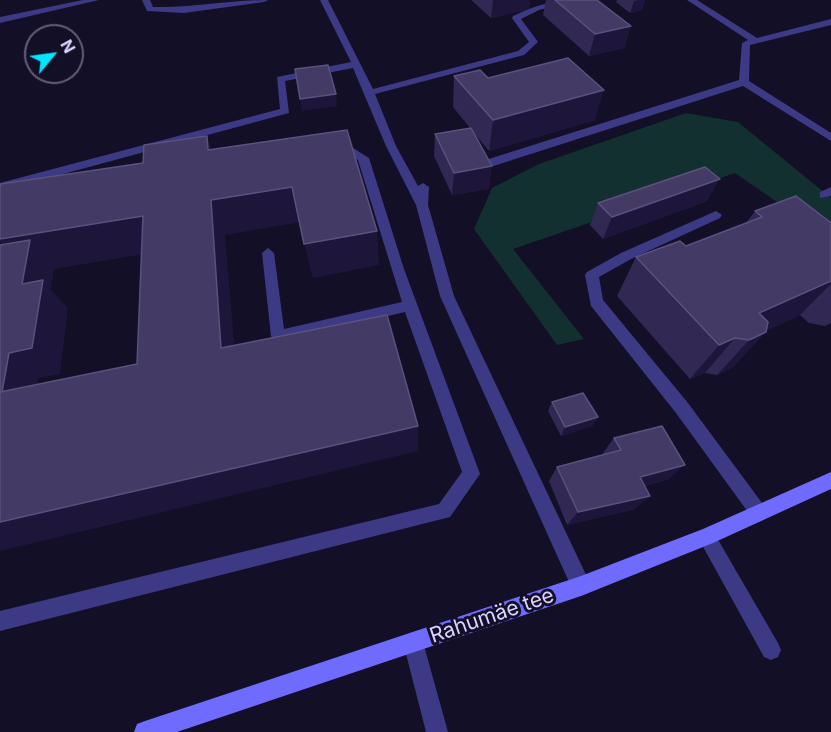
<!DOCTYPE html>
<html>
<head>
<meta charset="utf-8">
<style>
  body { margin:0 }
  #map { position:relative; width:831px; height:732px; overflow:hidden; background:#130f26; font-family:Inter,sans-serif }
  canvas { display:block }
  .north { position:absolute; left:24px; top:24px; width:60px; height:60px; box-sizing:border-box; background:#130f26; border:2px solid #625e7d; border-radius:50%; rotate:61deg; font-size:16px; font-weight:700; line-height:24px; text-align:center; color:#d9d4ff }
  .north::after { content:''; display:block; margin:auto; width:21px; height:27px; background:#00e5ff; clip-path:polygon(50% 0,100% 100%,50% 72%,0 100%) }
</style>
</head>
<body>
<div id="map">
<canvas width="831" height="732"></canvas>
<div class="north">N</div>
</div>
<script>
const ctx = document.querySelector('canvas').getContext('2d');
ctx.lineJoin = 'round';
function fillPath(path, color) { ctx.fillStyle = color; ctx.fill(path, 'evenodd'); }
function trace(path, color, width, dash) { ctx.strokeStyle = color; ctx.lineWidth = width; ctx.lineCap = dash ? 'butt' : 'round'; ctx.setLineDash(dash || []); ctx.stroke(path); }
function drawText(font, color, halo, rows, align = 'center') {
  ctx.font = font + ' Inter,sans-serif'; ctx.lineWidth = 6; ctx.setLineDash([]); ctx.textBaseline = 'middle'; ctx.strokeStyle = halo; ctx.fillStyle = color; for (const [text, x, y, turn = 0] of rows) {
    ctx.save(); ctx.translate(x, y); ctx.rotate((+turn || 0) * Math.PI / 180); ctx.textAlign = isNaN(turn) ? turn : align; if (halo) ctx.strokeText(text, 0, 0); ctx.fillText(text, 0, 0); ctx.restore();
  }
}
fillPath(new Path2D(`
  M686 113 738 122 831 198V239L735 173 513 249 584 339 557 345 474 229 492 188 539 164Z`), '#12302f');
fillPath(new Path2D(`
  M83 0H99L0 23V17Z
  M142 0H150L153 7C192 8 229 0 268 0L264 2 184 13 147 11Z
  M320 0H328L373 89 518 51 529 42 512 18 513 16C534 6 553 0 576 0L539 10 521 19 538 42 524 55 375 94 396 146 418 186 423 183 429 187 428 205 454 296 588 579 591 586 588 593 581 596 574 593 440 296 416 205 386 146 353 68 285 81 289 113 0 191V183L280 109 277 77 351 62Z
  M687 0H697L757 38 831 19V25L750 45 749 81 831 133V141L743 86 484 169H476V163L739 80 742 43 748 40Z
  M350 146 369 158 404 269 480 474 450 517 0 631V611L439 504 462 472 405 312 278 342 273 340 271 336 262 253 268 248 274 253 284 329 402 302 358 160 348 153 333 154 328 151 333 148Z
  M831 187V196L820 198V192Z
  M716 211 722 215 720 218 631 259 599 277 603 300 688 403 765 507 768 513 765 519 759 522 753 519 676 413 591 306 585 275 587 272 621 253Z
  M707 528 713 531 778 643 781 650 778 657 771 660 764 657 701 543 698 537 701 531Z
  M413 632 420 635 423 642 448 732H426L403 642 406 635Z`), '#3d3a85');
fillPath(new Path2D(`
  M831 472V489L713 543 581 596 177 732H134L137 724 145 721 581 576 703 529Z`), '#6f6bff');
fillPath(new Path2D(`
  M471 0H530L529 9 491 18Z
  M546 0H597L631 26 624 48 589 56 543 15Z
  M617 0H645L642 10 630 13 616 2Z
  M454 76 488 78 595 120 489 151 472 131 489 189 452 195 434 156 435 134 470 128 453 107Z
  M707 201 603 239 590 225 598 203Z
  M755 211 831 223V323L825 326 809 323 800 315 766 331 733 367 717 375 705 373 690 379 617 296 636 257 686 246 746 223Z
  M552 402 598 417 592 426 561 436 548 411Z
  M614 438 669 479 645 486 635 509 567 525 549 481 557 467 603 455V453Z`), '#312854');
fillPath(new Path2D(`
  M493 0H530L529 9 491 18Z
  M640 0H645L642 10 630 13 634 1Z
  M631 26 624 48 589 56 595 34Z
  M604 90 595 120 489 151 493 120Z
  M336 94 337 106 302 111 300 99Z
  M207 136 220 171 208 150Z
  M492 166 489 189 452 195 454 173Z
  M720 179 707 201 603 239 612 217Z
  M292 187 301 222 225 235 237 378 221 348 211 200Z
  M143 216 162 251 54 269 51 290 68 308 60 374 38 378 32 421 0 397 22 284 0 256V239Z
  M377 231 379 265 313 278 304 244Z
  M831 281V284L800 315 747 340 759 313Z
  M766 332 733 367 717 375 749 340Z
  M735 338 705 373 690 379 719 345Z
  M598 417 592 426 561 436 565 427Z
  M418 426V451L0 551V522Z
  M685 465 669 479 626 491 640 477Z
  M650 496 635 509 567 525 578 512Z`), '#1d163a');
const building = new Path2D(`
  M555 0H597L631 26 595 34Z
  M568 58 604 90 493 120 454 76 480 70 488 78Z
  M328 65 336 94 300 99 295 69Z
  M471 128 492 166 454 173 435 134Z
  M347 130 377 231 304 244 292 187 211 200 221 348 387 315 418 426 0 522V392L137 364 143 216 0 239V188L1 184 143 163 144 145 207 136 208 150Z
  M705 167 720 179 612 217 598 203Z
  M796 196 831 223V281L759 313 768 322 766 332 749 340 735 338 719 345 636 257 680 241 686 246 762 217 755 211Z
  M30 240 22 284 43 280 32 348 9 353 2 392H0V245Z
  M583 393 598 417 565 427 552 402Z
  M662 426 685 465 640 477 650 496 578 512 557 467 621 450 614 438Z`);
fillPath(building, '#433a66');
trace(building, '#5a527e', 1.5);
drawText('21px', '#d9d4ff', '#130f26', [
  ["Rahumäe tee",492,616,-19]
]);
</script>
</body>
</html>
